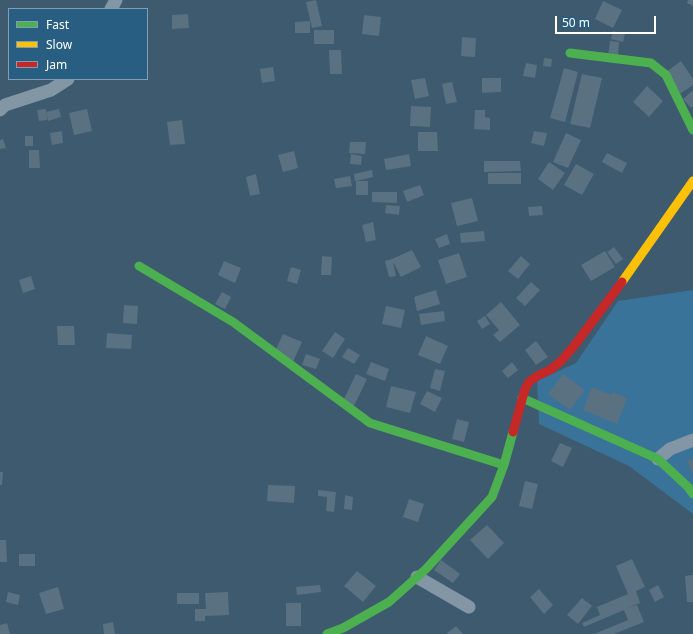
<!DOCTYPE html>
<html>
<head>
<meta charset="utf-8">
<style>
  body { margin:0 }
  #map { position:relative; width:693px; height:634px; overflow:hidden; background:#3d5a6f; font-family:"Noto Sans",sans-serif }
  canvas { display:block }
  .legend { position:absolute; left:8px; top:8px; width:140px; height:72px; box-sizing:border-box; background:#295e83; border:1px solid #7f9eb5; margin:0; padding:5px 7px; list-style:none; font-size:12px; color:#fff }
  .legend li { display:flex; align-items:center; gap:8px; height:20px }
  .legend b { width:20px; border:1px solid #7f9eb5 }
  .scale { position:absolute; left:555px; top:16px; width:101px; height:18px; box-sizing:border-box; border:2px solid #fff; border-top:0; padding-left:5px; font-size:12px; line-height:14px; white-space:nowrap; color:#fff; -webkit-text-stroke:3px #295e83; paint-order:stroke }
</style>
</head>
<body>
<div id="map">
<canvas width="693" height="634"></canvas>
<ul class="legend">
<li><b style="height:5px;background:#4caf50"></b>Fast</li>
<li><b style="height:5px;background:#ffc107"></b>Slow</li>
<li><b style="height:5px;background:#c62828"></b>Jam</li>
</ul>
<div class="scale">50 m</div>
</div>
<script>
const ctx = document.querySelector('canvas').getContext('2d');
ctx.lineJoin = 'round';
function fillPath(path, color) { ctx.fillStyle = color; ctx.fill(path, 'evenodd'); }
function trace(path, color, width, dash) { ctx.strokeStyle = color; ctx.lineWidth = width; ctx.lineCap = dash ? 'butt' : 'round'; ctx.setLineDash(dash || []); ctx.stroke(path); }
fillPath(new Path2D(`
  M693 290V514L629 466 539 424 537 381 576 363 618 301Z`), '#3a7399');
fillPath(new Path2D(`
  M316 0 322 26 312 28 306 2Z
  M688 0H693V6L687 3Z
  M603 1 622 10 613 28 595 19Z
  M188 14 189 28 172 29V15Z
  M364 15 381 17 379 36 362 34Z
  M310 21V33H295V22Z
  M314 30H334V44H314Z
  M613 31 625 34 623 42 611 39Z
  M462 37 476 38 475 57 461 56Z
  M610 41 619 42 618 57H608Z
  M329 50H341L342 74H330Z
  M544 58 552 59 551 67 543 66Z
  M681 61 693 79V85L680 94 665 73Z
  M526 63 537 65 535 78 523 76Z
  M273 67 275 81 262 83 260 69Z
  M564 68 578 72 565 122 550 118Z
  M582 74 602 78 590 128 570 124Z
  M425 78 429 96 415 99 411 80Z
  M482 78H501V92L482 93Z
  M452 82 457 102 446 104 442 84Z
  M647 86 663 101 649 117 633 102Z
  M693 90V106L691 108 683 99Z
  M411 106 431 107 430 127 410 126Z
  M46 109 47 120 39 121 37 110Z
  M59 109 61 117 48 121 46 112Z
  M87 109 92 131 74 135 69 113Z
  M475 110H485V117L490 118V130L474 129Z
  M182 120 185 144 170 145 167 122Z
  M62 131 63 143 52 145 50 133Z
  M534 131 547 133 544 146 531 143Z
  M418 132H437L438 151H418Z
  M566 133 581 140 568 168 553 162Z
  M25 136H33V146H25Z
  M3 139 6 148 0 149V140Z
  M350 142H366L365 154 349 153Z
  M29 150H39L40 168H29Z
  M294 151 298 168 283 172 278 155Z
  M607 153 627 163 622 173 602 162Z
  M351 154 362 156 361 165 350 164Z
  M409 154 411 166 386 170 384 159Z
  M484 161H520L521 171 484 172Z
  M549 162 565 173 553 190 538 179Z
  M576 164 594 174 582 195 564 185Z
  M372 170 373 177 356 181H368V195H356V181H355L354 174Z
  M488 173H521V184H488Z
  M256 174 260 194 250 196 246 177Z
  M350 176 352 186 336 188 334 179Z
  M420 185 424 195 407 202 403 191Z
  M372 192H397V203L372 202Z
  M472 198 478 221 457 226 451 203Z
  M386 205 400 206 399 215 385 213Z
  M542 206 543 215 529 216 528 207Z
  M373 222 376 240 366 242 362 225Z
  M484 231 485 241 461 243 460 233Z
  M447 234 450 244 439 248 435 239Z
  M614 247 623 259 616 264 607 252Z
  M412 250 421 267 401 277 393 262 396 276 389 277 385 261 392 259Z
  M605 251 615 267 591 281 581 265Z
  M459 253 467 277 446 284 438 260Z
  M322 256 332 257 331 275H321Z
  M521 256 530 264 518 279 508 271Z
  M224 261 241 268 235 283 218 275Z
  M291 267 301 270 297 284 287 281Z
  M31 276 35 289 23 293 19 280Z
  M531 282 540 290 525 306 516 298Z
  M436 290 440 304 417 311 414 297Z
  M222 292 231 297 225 309 215 304Z
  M501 302 520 325 500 342 493 335 499 330 486 315Z
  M124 305 138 306 137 324 123 323Z
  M386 306 405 310 401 328 382 324Z
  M444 311 445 321 421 325 419 314Z
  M485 316 490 324 482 329 477 321Z
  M57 326H74L75 345H58Z
  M335 332 345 339 333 358 322 351Z
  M107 333 132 335 131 349 106 348Z
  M283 334 302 342 292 364 273 356Z
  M426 336 448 346 440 364 418 355Z
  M536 341 548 357 536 365 525 350Z
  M348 348 360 355 354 364 342 357Z
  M306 354 320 359 316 369 302 365Z
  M371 362 389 369 385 381 366 374Z
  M512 362 518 370 508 378 502 371Z
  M435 369 445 371 440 391 430 388Z
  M356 374 367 379 352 410 341 405Z
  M563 374 585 390 570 410 548 394Z
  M391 386 416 392 410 413 386 407Z
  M592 387 611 395 612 392 627 398 617 424 583 410Z
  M427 391 442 398 435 412 420 404Z
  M457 419 469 422 464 442 452 439Z
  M560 443 572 448 563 467 551 461Z
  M693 459V475L687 461Z
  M0 472H3L2 485H0Z
  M525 481 538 484 532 509 519 506Z
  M268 485 295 486 294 503 267 501Z
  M318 490 336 492 334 512 326 511 327 497 318 496Z
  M345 495 353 497 352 510 344 509Z
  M409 499 424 504 418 522 403 517Z
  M487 525 504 543 488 559 470 540Z
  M0 540H6L7 562H0Z
  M19 554H35V566H19Z
  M632 559 645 587 636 591 640 603 625 609 637 605 644 622 614 634H594L628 620 624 610 584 627 582 623 600 615 597 607 628 594 616 566Z
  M441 560 460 574 453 583 434 570Z
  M357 571 376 586 363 602 344 586Z
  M693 575V602H687L685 576Z
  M320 585 321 592 297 595 296 587Z
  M658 585 664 597 655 602 649 590Z
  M58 587 64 609 46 614 39 593Z
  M539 589 553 605 544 614 530 597Z
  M8 592 20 595 18 605 6 602Z
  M228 592 229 615 205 616V621H195V609H206L205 593Z
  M177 593H199V604H177Z
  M582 598 592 606 578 624 567 615Z
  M286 603H301V626H286Z
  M113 622 115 634H104L103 624Z
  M7 623 10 634H0V625Z
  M456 626 463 634H446Z`), '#5a7181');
trace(new Path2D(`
  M111 9 116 0
  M0 110 5 105 51 90 68 79
  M658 459 670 449 693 440
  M417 577 469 607`), '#8396a5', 13);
trace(new Path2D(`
  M570 53 651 63 666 75 693 130
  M139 266 233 322 370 423 504 465
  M522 398 658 459 688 487 693 494
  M327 634 343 628 389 602 426 569 492 497 504 465 513 432`), '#4caf50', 9);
trace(new Path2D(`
  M622 282 693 181`), '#ffc107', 9);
trace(new Path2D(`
  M513 432 525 389 529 382 537 376 550 370 561 361 574 346 622 282`), '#c62828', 9);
</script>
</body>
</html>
